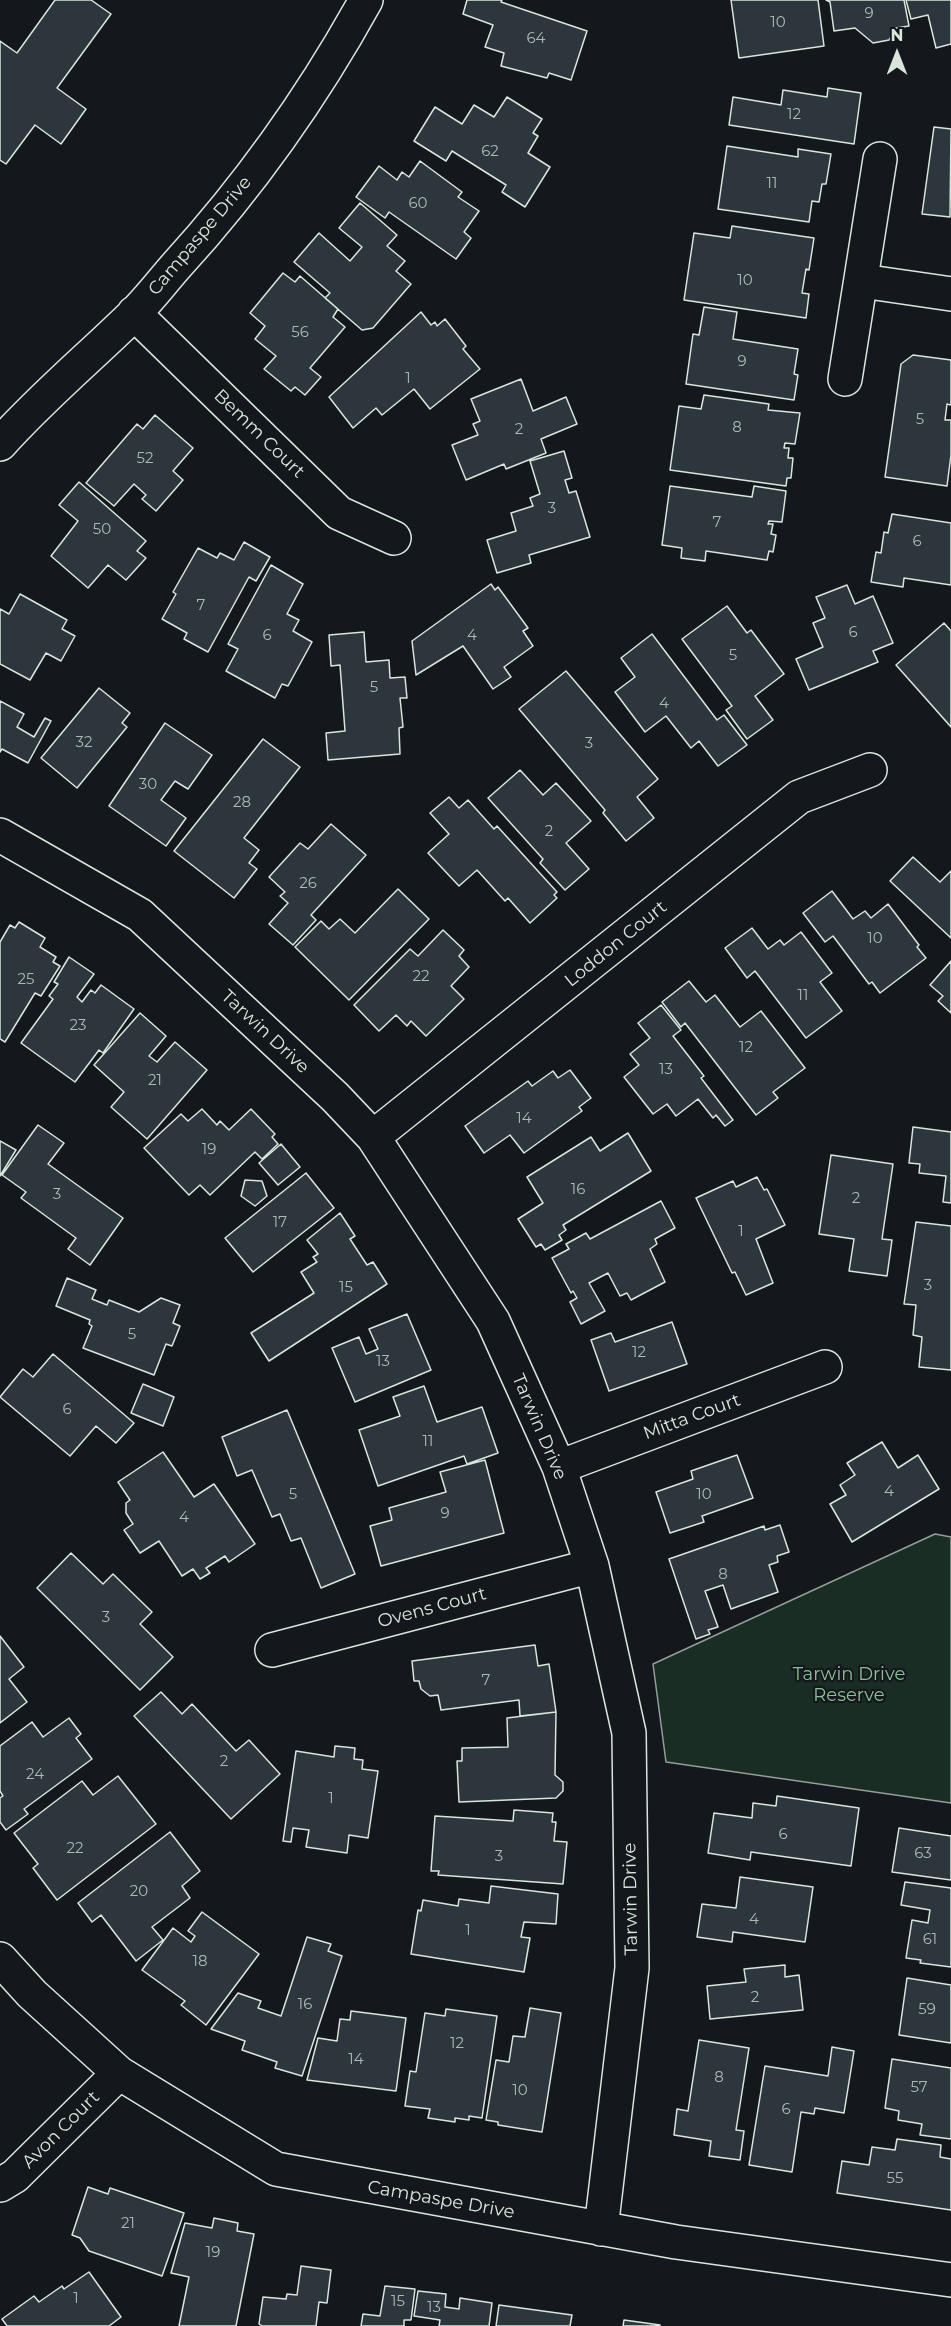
<!DOCTYPE html>
<html>
<head>
<meta charset="utf-8">
<style>
  body { margin:0 }
  #map { position:relative; width:951px; height:2326px; overflow:hidden; background:#14181c; font-family:Montserrat,sans-serif }
  canvas { display:block }
  .north { position:absolute; left:867px; top:24px; width:60px; height:60px; -webkit-text-stroke:4px #14181c; paint-order:stroke; rotate:0deg; font-size:16px; font-weight:700; line-height:24px; text-align:center; color:#d8e6dc }
  .north::after { content:''; display:block; margin:auto; width:21px; height:27px; background:#d8e6dc; clip-path:polygon(50% 0,100% 100%,50% 72%,0 100%) }
</style>
</head>
<body>
<div id="map">
<canvas width="951" height="2326"></canvas>
<div class="north">N</div>
</div>
<script>
const ctx = document.querySelector('canvas').getContext('2d');
ctx.lineJoin = 'round';
function fillPath(path, color) { ctx.fillStyle = color; ctx.fill(path, 'evenodd'); }
function trace(path, color, width, dash) { ctx.strokeStyle = color; ctx.lineWidth = width; ctx.lineCap = dash ? 'butt' : 'round'; ctx.setLineDash(dash || []); ctx.stroke(path); }
function drawText(font, color, halo, rows, align = 'center') {
  ctx.font = font + ' Montserrat,sans-serif'; ctx.lineWidth = 4.5; ctx.setLineDash([]); ctx.textBaseline = 'middle'; ctx.strokeStyle = halo; ctx.fillStyle = color; for (const [text, x, y, turn = 0] of rows) {
    ctx.save(); ctx.translate(x, y); ctx.rotate((+turn || 0) * Math.PI / 180); ctx.textAlign = isNaN(turn) ? turn : align; if (halo) ctx.strokeText(text, 0, 0); ctx.fillText(text, 0, 0); ctx.restore();
  }
}
const green = new Path2D(`
  M935 1534 951 1537V1803L666 1762 653 1664Z`);
fillPath(green, '#1a2d24');
trace(green, '#939e99', 1.5);
const building = new Path2D(`
  M55 0H91L111 14 57 88 86 109 61 144 35 125 6 164 0 160V41L17 53Z
  M467 0H502L501 2 587 31 571 80 549 73 547 78 501 66 504 53 485 47 493 25 463 14Z
  M731 0H818L824 46 739 58Z
  M826 0H904L909 26 896 28 889 40 873 43 855 28 834 31 830 2Z
  M906 0H951V44L936 48 928 15 911 19Z
  M828 88 861 93 854 144 729 125 733 97 781 105 783 90 827 97Z
  M507 97 542 119 533 133 538 136 528 153 550 167 525 207 502 192 506 185 452 151 446 161 414 141 435 107 462 124 474 105 494 117Z
  M934 127 951 129 950 217 922 214Z
  M727 146 798 157V149L831 154 826 184H822L819 202 812 201 809 222 718 209Z
  M420 161 462 192 458 197 479 211 464 232 471 238 456 259 389 212 385 218 356 197 379 166 397 180 402 172 409 177Z
  M360 203 397 235 387 246 405 261 396 271 411 284 373 328 362 330 325 298 330 293 294 262 319 233 350 261 362 247 339 228Z
  M732 226 814 238 809 270 806 269 802 293 809 294 806 318 684 300 694 233 730 238Z
  M283 273 295 282 300 276 338 309 333 317 345 327 310 368 321 377 305 395 295 387 291 391 264 369 276 356 255 339 265 326 250 313Z
  M704 307 737 312 733 339 798 349 794 374 798 375 794 400 686 384 693 334 699 335Z
  M421 312 431 325 435 322 437 326 445 319 466 346 463 349 480 369 430 409 414 389 382 415 376 408 353 428 329 397Z
  M913 355 951 360V405L947 404 945 420H951V455L947 486 885 477 901 364Z
  M521 379 533 411 566 397 577 424 541 439 546 453 506 469 504 464 466 480 452 445 478 435 473 424 480 421 471 399Z
  M704 395 769 404 768 410 800 413 795 444 785 443 784 448H789L788 458H793L791 478H787L786 486 670 470 679 406 701 409Z
  M155 415 193 448 173 471 183 480 156 511 142 499 146 495 134 484 114 506 86 483 137 424 143 429Z
  M564 451 572 478 565 480 569 493 576 491 590 537 529 555 531 563 497 573 487 540 516 531 511 513 533 506 530 498 540 494 530 461Z
  M79 482 146 541 137 551 146 558 126 580 108 565 88 588 51 556 78 521 59 505Z
  M670 486 752 497 754 486 786 491 782 522 769 521 768 524H773L771 534 776 535 773 552 769 551 767 560 706 551 705 561 681 558 682 548 662 545Z
  M892 514 951 523V585L904 578 903 587 871 582 876 552 881 553 884 532 888 533Z
  M244 542 270 557 256 581 249 577 208 652 184 639 187 633 162 619 176 594 173 592 198 548 217 558 220 553 234 560Z
  M271 565 303 584 287 614 299 620 293 631 312 642 288 686 282 684 275 698 226 671 238 649 228 644Z
  M491 584 495 590 498 587 528 628 523 631 533 646 504 667 511 677 493 689 463 646 416 675 412 641Z
  M847 585 855 604 873 596 893 643 873 651 878 662 809 690 796 659 823 647 813 623 825 618 816 597Z
  M20 594 67 620 62 629 75 636 61 661 46 653 30 680 0 664V609L9 614Z
  M727 606 747 633 751 630 784 674 755 696 773 720 747 739 726 710 732 706 682 639Z
  M944 623 951 631V727L896 665Z
  M364 632 366 662 389 660 390 678 405 677 407 698H400L403 727 399 728 400 754 328 760 326 733 345 731 340 665 331 666 329 635Z
  M652 634 717 720 724 715 747 745 718 766 699 741 691 748 666 716 645 732 615 692 635 677 621 658Z
  M566 671 658 779 637 797 654 818 626 841 603 813 605 810 519 709Z
  M99 688 130 713 122 723 127 727 77 788 41 758Z
  M0 701 24 714 17 727 34 737 45 718 51 721 28 763 2 749 0 752Z
  M165 723 212 755 188 789 175 781 161 800 186 818 166 846 109 806Z
  M263 739 300 767 244 838 259 850 249 863 257 869 234 898 174 851Z
  M520 770 543 795 556 783 591 821 566 843 589 869 565 890 540 863 543 859 488 798Z
  M449 797 459 808 468 800 494 829 497 826 557 892 554 895 557 898 530 923 508 898 505 901 477 870 459 886 428 853 449 834 430 813Z
  M331 824 366 855 311 915 316 920 293 945 269 924 288 903 280 896 285 892 269 877 300 843 308 849Z
  M913 857 940 882 951 871V938L890 881Z
  M398 889 429 919 349 1000 295 947 321 921 329 929 340 919 355 933Z
  M832 891 853 919 865 911 871 918 888 904 919 945 917 947 926 958 880 993 872 982 869 984 833 936 825 942 803 913Z
  M19 922 45 938 40 947 56 957 53 962 60 966 41 996 35 993 5 1042 0 1039V942L10 925 15 928Z
  M752 928 768 949 780 940 784 945 801 932 832 973 820 982 842 1011 806 1038 755 971 747 978 725 948Z
  M443 930 464 950 459 956 469 967 451 986 464 999 426 1036 411 1021 407 1026 396 1015 379 1031 354 1005 410 949 418 956Z
  M69 957 94 974 77 997 82 1002 91 990 95 993 101 985 134 1009 103 1053 99 1050 75 1082 21 1043 53 999 49 996 58 984 54 982Z
  M951 961V1013L938 1001 943 996 930 985Z
  M689 981 706 1002 715 995 740 1027 761 1011 805 1068 773 1092 778 1098 756 1115 685 1023 681 1027 662 1002Z
  M661 1005 681 1030 673 1036 704 1076 701 1078 733 1120 725 1126 716 1115 713 1118 698 1099 676 1116 667 1104 653 1114 624 1077 639 1065 630 1054 650 1038 638 1023Z
  M140 1013 166 1036 149 1056 157 1062 175 1042 207 1070 147 1139 111 1107 124 1092 94 1065Z
  M570 1070 591 1098 579 1107 582 1111 524 1153 510 1135 484 1153 465 1126 528 1081 532 1086 553 1071 558 1078Z
  M202 1109 217 1125 220 1121 229 1130 251 1109 275 1134 272 1137 278 1144 262 1159 255 1152 210 1195 200 1185 189 1195 144 1148 181 1114 188 1121Z
  M38 1125 64 1143 48 1164 123 1218 90 1265 68 1249 76 1238 21 1198 26 1192 2 1175Z
  M913 1127 951 1132V1203L943 1202 946 1176 919 1173 920 1164 909 1163Z
  M628 1133 651 1171 563 1225 566 1230 559 1235 562 1240 545 1250 541 1244 536 1247 518 1219 543 1203 527 1177 591 1137 600 1151Z
  M0 1141 16 1150 0 1176Z
  M281 1144 300 1167 278 1185 259 1163Z
  M831 1155 893 1164 882 1239 892 1240 887 1276 849 1271 854 1239 819 1234Z
  M306 1173 334 1208 253 1272 225 1238Z
  M757 1177 764 1190 767 1189 785 1225 756 1239 773 1283 746 1295 735 1272 732 1273 696 1198 733 1181 736 1187Z
  M245 1180 262 1181 267 1196 255 1206 241 1196Z
  M661 1201 675 1228 655 1239 657 1244 650 1249 665 1282 631 1300 627 1293 620 1296 608 1273 589 1283 605 1311 581 1324 570 1302 577 1298 573 1291 571 1293 552 1258 569 1249 566 1244 586 1233 590 1239Z
  M340 1213 355 1236 350 1239 367 1265 373 1262 387 1284 269 1361 251 1333 314 1293 301 1272 317 1262 313 1257 318 1254 307 1240Z
  M916 1222 951 1226V1370L919 1367 922 1337 913 1335 916 1305 904 1304Z
  M67 1278 96 1290 92 1299 107 1305 109 1300 139 1312 161 1298 180 1305 173 1323 180 1326 172 1346 166 1344 154 1375 83 1348 92 1326 89 1324 90 1320 56 1306Z
  M407 1314 431 1370 355 1402 332 1348 359 1337 366 1354 378 1349 369 1329Z
  M672 1322 687 1364 609 1391 591 1340 611 1333 615 1342Z
  M53 1354 134 1423 116 1443 96 1426 70 1456 0 1397 23 1369 33 1377Z
  M143 1384 174 1397 163 1426 131 1413Z
  M424 1386 437 1422 482 1407 498 1453 467 1464 464 1456 378 1486 359 1430 400 1416 393 1397Z
  M287 1410 355 1574 321 1588 301 1538 291 1541 280 1514 272 1517 252 1470 237 1476 222 1437Z
  M882 1442 898 1468 918 1455 939 1489 852 1542 830 1504 846 1495 840 1485 855 1475 847 1463Z
  M163 1452 194 1497 214 1484 255 1544 229 1562 225 1556 206 1568 210 1573 200 1579 193 1569 182 1576 159 1541 140 1553 124 1530 133 1524 126 1513V1503L130 1500 118 1482Z
  M737 1455 753 1498 702 1516 704 1522 670 1533 656 1492 693 1479 691 1471Z
  M485 1460 504 1533 381 1566 370 1526 392 1520 389 1508 446 1492 440 1472Z
  M780 1525 789 1552 777 1556 778 1562 769 1565 778 1592 731 1609 723 1585 705 1591 718 1627 708 1630 710 1634 696 1639 669 1559 764 1526 765 1530Z
  M71 1553 103 1584 113 1574 152 1612 140 1624 173 1657 140 1690 37 1588Z
  M0 1636 24 1667 9 1679 27 1702 0 1723Z
  M535 1645 538 1666 549 1664 556 1712 520 1716 519 1700 441 1710 438 1695 430 1696 421 1689 419 1681H414L412 1661Z
  M161 1692 182 1714 192 1704 236 1751 249 1740 280 1774 231 1819 134 1716Z
  M556 1712 555 1775 563 1782V1791L556 1798 459 1802 457 1761H462V1748L508 1747 507 1718Z
  M69 1718 81 1734 76 1738 92 1759 24 1809 28 1814 6 1830 0 1822V1798L3 1796 0 1791V1746L32 1722 43 1737Z
  M335 1746 355 1748 354 1759 363 1760 362 1769 378 1771 368 1838 349 1835 347 1853 306 1847 309 1830 293 1828 291 1842 283 1841 296 1751 334 1757Z
  M118 1776 156 1824 57 1900 33 1868 38 1864 14 1833 82 1781 93 1795Z
  M777 1796 859 1808 851 1866 751 1852 750 1860 708 1853 714 1813 752 1818 753 1803 776 1806Z
  M514 1810 553 1813 552 1822H556L554 1841 567 1842 563 1884 438 1875 439 1871H431L435 1816 513 1821Z
  M899 1828 951 1836V1880L892 1872Z
  M170 1832 200 1871 182 1886 190 1898 152 1927 163 1940 136 1961 101 1915 92 1922 78 1903Z
  M740 1877 813 1887 805 1942 733 1932 732 1942 697 1937 702 1904 736 1908Z
  M905 1882 951 1888V1967L920 1963 921 1960 906 1958 912 1920 928 1923 930 1910 901 1905Z
  M491 1886 558 1894 556 1924 524 1922 521 1937 530 1938 524 1972 411 1954 418 1910 421 1911 423 1900 458 1906 459 1899 489 1903Z
  M202 1912 259 1954 206 2025 181 2005 185 2001 142 1970 173 1928 191 1942 195 1936 188 1931Z
  M307 1937 331 1944 328 1951 342 1956 302 2076 275 2068 277 2062 242 2050 245 2041 211 2029 238 1993 261 2001 258 2008 281 2016Z
  M785 1965V1977L799 1975 803 2010 710 2019 707 1986 746 1982 744 1969Z
  M907 1978 951 1985V2043L899 2035Z
  M530 2008 561 2013 542 2132 498 2125V2122L486 2120 496 2060 509 2062 513 2036 525 2037Z
  M446 2009 497 2016 482 2118 469 2116V2120L455 2118V2122L428 2118 430 2109 405 2106 410 2071 416 2072 425 2013 445 2016Z
  M351 2011 406 2018 396 2091 307 2080 318 2038 337 2041 340 2019 350 2020Z
  M699 2040 749 2048 736 2130 744 2131 740 2160 709 2156 711 2141 674 2135 677 2109 688 2111Z
  M832 2047 854 2051 844 2113 815 2108 814 2114 801 2112 792 2172 749 2165 765 2066 828 2076Z
  M892 2059 951 2068V2139L920 2135 922 2124 898 2120 899 2111 885 2108Z
  M897 2139 941 2145 940 2157 951 2159V2210L837 2193 842 2161 869 2165 872 2147 895 2150Z
  M88 2187 108 2194 110 2188 184 2213 162 2276 89 2251 80 2238 72 2235Z
  M214 2218 238 2223 237 2231 254 2234 236 2326H179L189 2277 171 2273 185 2223 212 2228Z
  M301 2266 331 2270 327 2303 319 2302 316 2326H262L259 2324 263 2297 286 2299 287 2294 297 2295Z
  M89 2272 121 2317 109 2326H7L2 2319 34 2296 39 2302 62 2286 64 2289Z
  M385 2286 415 2289 411 2320H404V2326H361L363 2314 380 2316Z
  M418 2291 446 2294 445 2307 459 2309 460 2298 492 2303 489 2326H439L440 2320 414 2316Z
  M499 2305 572 2315 570 2326H496Z
  M624 2320 660 2325V2326H623Z`);
fillPath(building, '#2c363c');
trace(building, '#d8e6dc', 1.5);
const minor = new Path2D(`
  M862 281 951 294
  M134 313 339 513 394 538
  M845 379 880 159
  M0 444C42 397 89 358 134 314 149 299 162 282 176 266 250 185 313 96 366 0
  M0 835 140 915 335 1097 373 1137 493 1321 559 1467 592 1566 629 1733 632 1968 601 2229
  M373 1137 799 797 870 770
  M559 1467 825 1367
  M272 1650 592 1566
  M0 1959 32 1994 119 2073 276 2169 676 2242 951 2280
  M0 2185 15 2176 119 2073`);
trace(minor, '#d8e6dc', 36);
trace(minor, '#14181c', 33);
drawText('15px', '#adbab4', null, [
  ["9",869,14],
  ["10",778,23],
  ["64",536,39],
  ["12",794,115],
  ["62",490,152],
  ["11",772,184],
  ["60",418,204],
  ["10",745,281],
  ["56",300,333],
  ["9",742,362],
  ["1",408,379],
  ["5",920,420],
  ["8",737,428],
  ["2",519,430],
  ["52",145,459],
  ["3",552,509],
  ["7",717,523],
  ["50",102,530],
  ["6",917,542],
  ["7",201,606],
  ["6",853,633],
  ["6",267,636],
  ["4",472,636],
  ["5",733,656],
  ["5",374,688],
  ["4",664,704],
  ["32",84,743],
  ["3",589,744],
  ["30",148,785],
  ["28",242,803],
  ["2",549,832],
  ["26",308,884],
  ["10",875,939],
  ["22",421,977],
  ["25",26,980],
  ["11",803,996],
  ["23",78,1026],
  ["12",746,1048],
  ["13",666,1070],
  ["21",155,1081],
  ["14",524,1119],
  ["19",209,1150],
  ["16",578,1190],
  ["3",57,1195],
  ["2",856,1199],
  ["17",280,1223],
  ["1",741,1232],
  ["3",928,1286],
  ["15",346,1288],
  ["5",132,1335],
  ["12",639,1353],
  ["13",383,1362],
  ["6",67,1410],
  ["11",428,1442],
  ["4",889,1492],
  ["5",293,1495],
  ["10",704,1495],
  ["9",445,1514],
  ["4",184,1518],
  ["8",723,1575],
  ["3",106,1618],
  ["7",486,1681],
  ["2",224,1762],
  ["24",35,1775],
  ["1",331,1799],
  ["6",783,1835],
  ["22",75,1849],
  ["63",923,1854],
  ["3",499,1857],
  ["20",139,1892],
  ["4",754,1920],
  ["1",468,1931],
  ["61",930,1940],
  ["18",200,1962],
  ["2",755,1998],
  ["16",305,2005],
  ["59",927,2010],
  ["12",457,2044],
  ["14",356,2060],
  ["8",719,2078],
  ["57",919,2088],
  ["10",520,2091],
  ["6",786,2110],
  ["55",895,2179],
  ["21",128,2224],
  ["19",213,2253],
  ["1",76,2299],
  ["15",398,2302],
  ["13",434,2308]
]);
drawText('18px', '#d8e6dc', '#14181c', [
  ["Campaspe Drive",200,236,-50],
  ["Bemm Court",259,434,44],
  ["Loddon Court",616,944,-39],
  ["Tarwin Drive",265,1032,43],
  ["Mitta Court",692,1417,-20],
  ["Tarwin Drive",539,1427,67],
  ["Ovens Court",432,1608,-15],
  ["Tarwin Drive",631,1899,-91],
  ["Avon Court",61,2130,-45],
  ["Campaspe Drive",441,2200,10]
]);
drawText('18px', '#8ac095', '#14181c', [
  ["Tarwin Drive",849,1675],
  ["Reserve",849,1696]
]);
</script>
</body>
</html>
